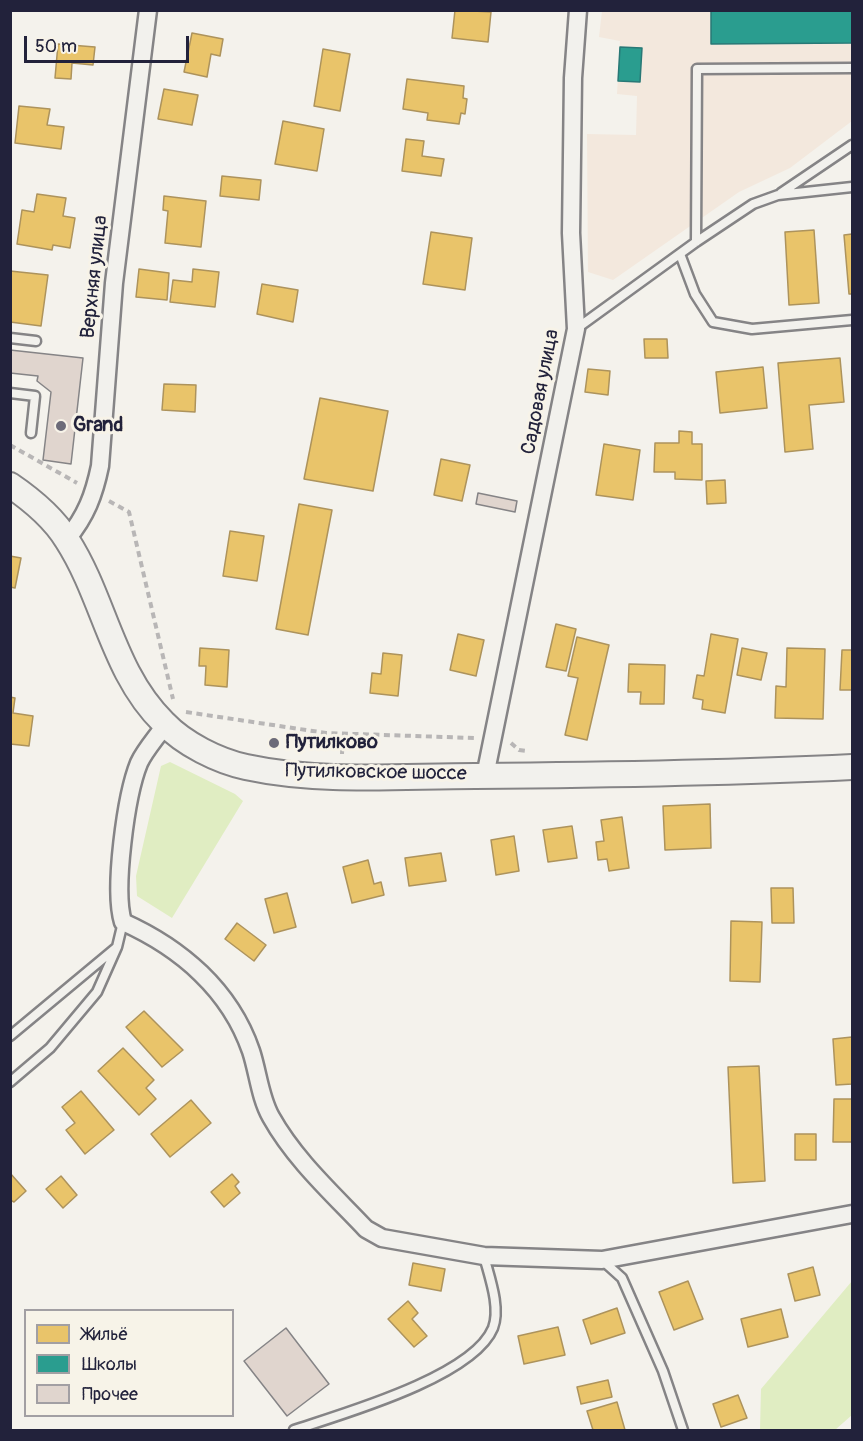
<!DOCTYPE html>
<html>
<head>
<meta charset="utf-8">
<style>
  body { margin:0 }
  #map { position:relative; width:863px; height:1441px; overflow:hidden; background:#f4f2ec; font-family:Pangolin,sans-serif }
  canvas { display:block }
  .frame { position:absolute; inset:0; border:12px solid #22223b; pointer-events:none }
  .legend { position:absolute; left:24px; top:1309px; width:210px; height:108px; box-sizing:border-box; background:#f7f3e8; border:2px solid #a29fa3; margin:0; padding:8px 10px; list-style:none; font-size:18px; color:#22223b }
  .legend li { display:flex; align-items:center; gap:12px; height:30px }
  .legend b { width:30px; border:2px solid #a29fa3 }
  .scale { position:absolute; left:24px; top:36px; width:165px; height:27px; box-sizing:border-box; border:3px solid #22223b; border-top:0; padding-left:8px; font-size:18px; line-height:21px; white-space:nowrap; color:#22223b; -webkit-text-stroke:4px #f7f3e8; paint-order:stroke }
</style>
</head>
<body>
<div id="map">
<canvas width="863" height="1441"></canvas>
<div class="frame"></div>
<ul class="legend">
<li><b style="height:16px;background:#e9c46a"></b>Жильё</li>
<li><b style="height:16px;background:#2a9d8f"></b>Школы</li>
<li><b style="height:16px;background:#e0d5ce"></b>Прочее</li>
</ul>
<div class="scale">50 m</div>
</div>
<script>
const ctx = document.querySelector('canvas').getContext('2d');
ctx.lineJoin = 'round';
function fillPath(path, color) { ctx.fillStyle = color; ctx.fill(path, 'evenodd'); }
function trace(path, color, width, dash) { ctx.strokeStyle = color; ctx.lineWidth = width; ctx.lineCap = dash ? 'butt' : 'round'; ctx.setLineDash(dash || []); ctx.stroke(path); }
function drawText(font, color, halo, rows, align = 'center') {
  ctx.font = font + ' Pangolin,sans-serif'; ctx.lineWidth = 6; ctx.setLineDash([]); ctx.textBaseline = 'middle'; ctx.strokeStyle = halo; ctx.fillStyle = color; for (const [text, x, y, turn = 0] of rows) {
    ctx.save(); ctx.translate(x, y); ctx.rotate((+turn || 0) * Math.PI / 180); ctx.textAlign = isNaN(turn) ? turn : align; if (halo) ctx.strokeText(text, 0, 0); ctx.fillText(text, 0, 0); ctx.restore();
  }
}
fillPath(new Path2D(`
  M602 11H852V121L790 168 739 192 613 280 588 272 587 134 636 135 637 96 617 94 620 41 599 37Z`), '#f3e8dd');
fillPath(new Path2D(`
  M170 762 235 794 243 801 172 918 137 896 136 876 161 766Z
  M852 1281V1415L835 1430H760L761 1389Z`), '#e0edc2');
const homes = new Path2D(`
  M455 10 491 12 488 42 452 38Z
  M192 33 223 39 220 56 211 54 207 77 184 72Z
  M58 44 95 47 93 65 72 63 71 79 55 78Z
  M323 49 350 54 340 111 314 106Z
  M407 79 464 86 463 98 467 99 465 114 461 113 459 124 427 120 428 113 403 109Z
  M164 89 198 95 192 125 158 119Z
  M19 106 50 109 47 125 64 127 61 149 15 143Z
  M283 121 324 129 317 171 275 164Z
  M406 139 424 141 422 156 444 159 441 176 402 171Z
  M222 176 261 180 259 200 220 196Z
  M37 194 66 198 63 216 75 218 70 248 53 245 52 250 17 244 22 210 34 212Z
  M164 196 206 201 201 247 165 243 168 211 163 210Z
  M814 230 819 303 789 305 785 232Z
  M431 232 472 238 465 290 423 284Z
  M852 234V294H849L844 235Z
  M139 269 169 273 167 300 136 297Z
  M193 269 219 272 215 307 170 302 173 280 192 282Z
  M10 271 48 275 41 326 10 322Z
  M262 284 298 290 293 322 257 314Z
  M644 339H667L668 358H645Z
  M840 358 844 402 809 405 813 449 785 452 778 363Z
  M763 367 767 408 720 413 716 372Z
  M588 369 610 371 608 395 585 392Z
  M164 384 196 385 195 412 162 410Z
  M320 398 388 411 373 491 304 479Z
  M679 431 692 432V444H702V480L675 479V472H654L655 443H679Z
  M604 444 640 450 633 500 596 495Z
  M441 459 470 465 462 501 434 495Z
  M725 480 726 503 707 504 706 481Z
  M299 504 332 510 308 635 276 629Z
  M230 531 264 536 257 581 223 576Z
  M10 556 21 558 15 588 10 587Z
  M556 624 576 629 566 671 546 667Z
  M458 634 484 640 476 676 450 670Z
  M711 634 738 639 725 713 702 709 703 700 693 698 697 675 704 676Z
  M577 637 609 645 587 740 565 735 578 678 568 676Z
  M200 648 229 650 227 687 205 685 206 666H199Z
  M742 648 767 653 761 680 737 675Z
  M787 648 825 649 823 719 775 718 776 686 786 687Z
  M842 650H852V690H840Z
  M383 653 402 655 398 696 370 693 372 673 381 674Z
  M629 664 665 665 664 704H640L641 692H628Z
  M10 697 15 698 13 713 33 716 29 746 10 744Z
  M710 804 711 848 665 850 663 806Z
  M622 817 629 868 609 871 607 859 598 860 596 842 604 841 601 820Z
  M572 826 577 858 548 862 543 830Z
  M514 836 519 871 496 875 491 840Z
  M441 853 446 881 409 886 405 858Z
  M368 860 374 884 381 882 384 895 352 903 343 867Z
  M771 888H793L794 923H772Z
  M287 893 296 927 274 933 265 899Z
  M731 921 762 922 760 982 730 981Z
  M237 923 266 945 254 961 225 939Z
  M144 1011 183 1050 162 1067 126 1027Z
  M852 1037V1084L836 1085 833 1039Z
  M123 1048 154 1080 146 1088 156 1099 139 1115 98 1071Z
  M759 1066 765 1181 733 1183 728 1067Z
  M81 1091 114 1130 85 1154 66 1130 75 1123 62 1107Z
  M834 1099H852V1142H833Z
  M191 1100 211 1123 170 1157 151 1134Z
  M795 1134H816V1160H795Z
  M10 1173 26 1191 14 1202 10 1200Z
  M232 1174 239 1182 235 1186 240 1193 224 1207 211 1192Z
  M61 1176 77 1195 63 1208 46 1189Z
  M413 1263 445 1269 441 1291 409 1285Z
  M813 1267 820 1295 795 1301 788 1274Z
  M688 1281 703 1319 674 1330 659 1292Z
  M408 1301 418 1313 412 1319 427 1336 414 1347 388 1319Z
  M617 1308 625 1333 591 1344 583 1320Z
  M781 1309 788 1337 748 1347 741 1319Z
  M558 1327 565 1355 524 1364 518 1336Z
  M608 1380 612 1397 581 1404 577 1387Z
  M738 1395 747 1418 721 1427 713 1404Z
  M617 1402 625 1430H593L587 1411Z`);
fillPath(homes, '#e9c46a');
trace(homes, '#ad935c', 1.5);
const schools = new Path2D(`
  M711 10H852V43L711 44Z
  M620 47 642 48 640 82 618 81Z`);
fillPath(schools, '#2a9d8f');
trace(schools, '#287876', 1.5);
const building = new Path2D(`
  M10 350 83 358 71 464 43 460 51 392 37 381 38 376 10 373Z
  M478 493 517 501 515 512 476 504Z
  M286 1328 329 1384 287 1416 244 1361Z`);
fillPath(building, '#e0d5ce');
trace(building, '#858486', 1.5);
const service = new Path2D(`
  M781 193 852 145
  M696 242 697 69 852 68
  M680 254 695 294 713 322 752 329 852 320
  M576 329 696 242 753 204 778 195 852 187
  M10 338 36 341
  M10 393 35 396 31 433
  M10 1036 117 947 123 922
  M10 1082 50 1048 97 992 117 947
  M602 1260 622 1278 663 1371 683 1430
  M294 1430C342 1414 473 1377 493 1328 501 1307 489 1276 484 1256`);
const minor = new Path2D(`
  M67 539C86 516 94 495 100 466L114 283 148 10
  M165 725C157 737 145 750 139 763 126 795 113 890 123 922 181 948 230 990 251 1051 258 1072 260 1098 271 1117 295 1160 333 1194 366 1229L382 1238 484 1256 602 1260 852 1214
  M485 776 576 329 571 233 573 78 578 10`);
const secondary = new Path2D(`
  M10 485C32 500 53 517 67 540 105 599 112 672 164 723 184 744 218 761 246 767 320 783 400 776 475 776 601 775 727 773 852 767`);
trace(service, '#858486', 13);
trace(minor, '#858486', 21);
trace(secondary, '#858486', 28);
trace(new Path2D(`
  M10 445 77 483
  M109 501 129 512 173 699
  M186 712 326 733 474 738
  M511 743 519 750 528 751
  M342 754 343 733`), '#b8b6b6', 4, [6, 4.5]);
trace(service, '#f2f1ed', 8);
trace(minor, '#f2f1ed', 16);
trace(secondary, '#f2f1ed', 24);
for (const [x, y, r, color] of [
  [61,426,6,"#6c6b79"],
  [274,743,6,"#6c6b79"]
]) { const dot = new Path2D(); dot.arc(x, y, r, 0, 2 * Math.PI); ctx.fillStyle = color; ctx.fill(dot); trace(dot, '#f7f3e8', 2); }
drawText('20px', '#22223b', '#f7f3e8', [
  ["Верхняя улица",95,277,-84],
  ["Садовая улица",541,392,-79],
  ["Путилковское шоссе",376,773,1]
]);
drawText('bold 20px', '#22223b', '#f7f3e8', [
  ["Grand",73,426],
  ["Путилково",286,743]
], 'left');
</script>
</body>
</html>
